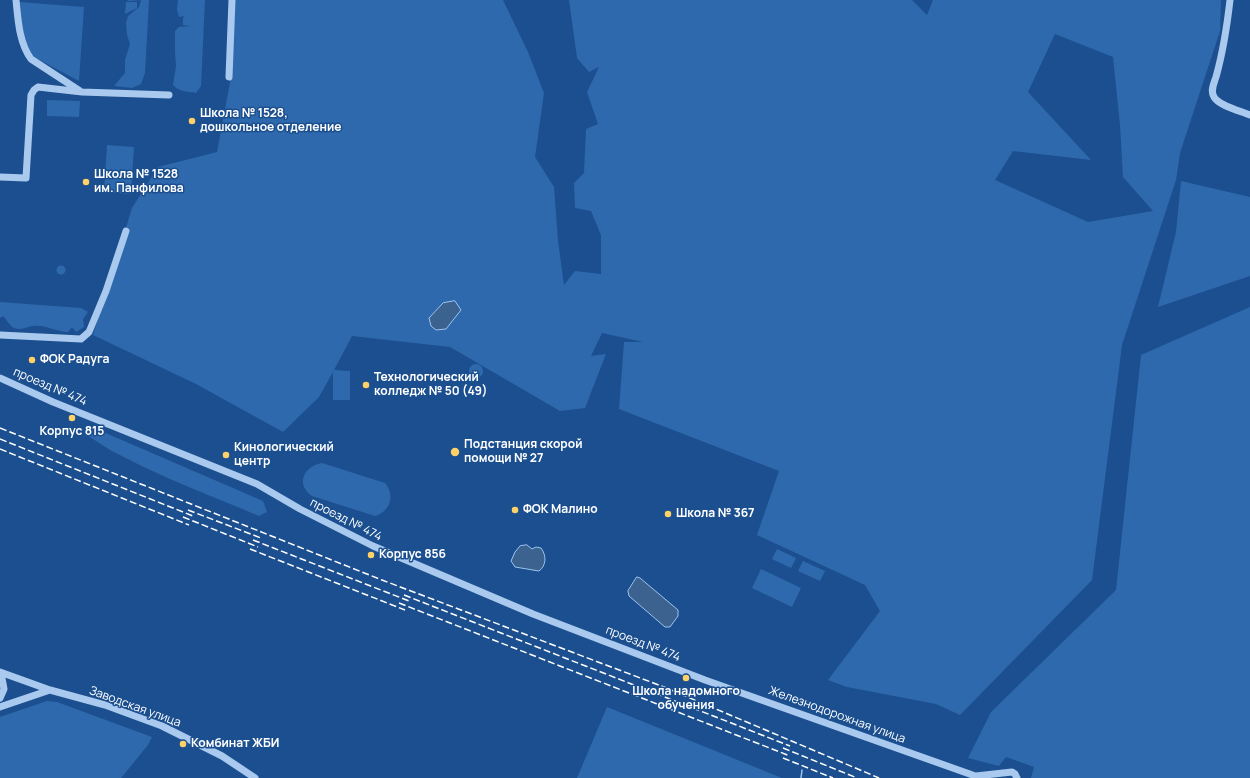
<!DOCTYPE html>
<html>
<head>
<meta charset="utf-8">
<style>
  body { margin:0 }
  canvas { display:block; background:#1b4f8f }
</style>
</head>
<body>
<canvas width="1250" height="778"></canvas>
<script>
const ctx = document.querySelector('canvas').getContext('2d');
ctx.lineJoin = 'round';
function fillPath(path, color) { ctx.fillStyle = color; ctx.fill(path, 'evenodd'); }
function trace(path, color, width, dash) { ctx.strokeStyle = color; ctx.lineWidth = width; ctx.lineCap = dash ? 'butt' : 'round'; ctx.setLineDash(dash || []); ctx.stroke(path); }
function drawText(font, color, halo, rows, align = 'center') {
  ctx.font = font + ' Manrope,sans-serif'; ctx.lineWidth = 3; ctx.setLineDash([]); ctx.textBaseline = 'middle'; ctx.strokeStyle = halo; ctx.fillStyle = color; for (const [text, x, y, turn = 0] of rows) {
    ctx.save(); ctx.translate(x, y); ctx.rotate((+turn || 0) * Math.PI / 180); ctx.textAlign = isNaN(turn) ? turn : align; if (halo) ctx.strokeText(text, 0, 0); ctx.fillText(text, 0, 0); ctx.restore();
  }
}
fillPath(new Path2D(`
  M127 0H149L145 73 141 84 132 88 114 86 125 73V60L130 44 127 35 126 23 128 16 139 7 141 0 129 1Z
  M178 0H205L201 86 196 93C187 91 179 92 173 85L176 66 175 52V31L179 27 190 26 183 25V18L184 16 179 17 177 10Z
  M235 0H503L528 52 544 93 535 157 554 187 558 241 564 285 575 271 601 274V235L591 211 575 208 574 183 584 173 586 129 598 124 587 92 599 67 589 72 577 58 569 0H912L927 15 933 0H1221L1220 31 1180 153 1176 180 1122 345 1092 580 960 715 936 704 847 687 828 680 880 611 865 585 757 535 779 471 619 409 624 342H643L602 333 591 356 606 354 585 408 560 411 450 347 352 336 334 370 350 371V400H333V372L319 397 283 432 196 384 93 335 132 208 158 167 217 152 232 72ZM1055 34 1113 57 1120 125 1123 177 1153 211 1088 222 995 180 1013 151 1091 160 1028 92Z
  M19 2 84 7 79 81 34 57C20 43 20 21 19 2Z
  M126 2H137V8L125 14Z
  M47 100 80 101 79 117 47 116Z
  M107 145 134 147 131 194 104 192Z
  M1181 181 1250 197V276L1158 307 1176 232Z
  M56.5 270a4.5 4.5 0 1 1 9 0a4.5 4.5 0 1 1-9 0Z
  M0 302 81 308 88 312 83 319 84 327 76 332 72 327 68 332C56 332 45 324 33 326 26 327 21 331 14 328 10 326 6 319 3 316L0 318Z
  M1250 307V778H1031L1034 767 1006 757 999 766 968 758 991 712 1116 590 1141 355Z
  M469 371a7 7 0 1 1 14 0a7 7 0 1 1-14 0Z
  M94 428 263 501 267 512 259 516C212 496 163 478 118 454 107 449 97 441 86 435Z
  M322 463 385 483C395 495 391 511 375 516L312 496C295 484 304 466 322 463Z
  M777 549 796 558 791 568 772 559Z
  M803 561 825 571 820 581 798 571Z
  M761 569 801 588 792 607 752 588Z
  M47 701 57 702 152 737 148 745 121 778H0V717Z
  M607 707 782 778H577Z`), '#2e69ad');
const water = new Path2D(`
  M455 301 461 310 446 329 436 330 431 326 429 318 443 303Z
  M527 545 532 549 536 547 541 548C547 556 546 566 539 571L515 567 511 561 515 552 520 546Z
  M637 577 640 578 678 610V616L670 627H665L629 596 628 591Z`);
fillPath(water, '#3c6290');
trace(water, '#9cc4f0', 1);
trace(new Path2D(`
  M801 778 802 770`), '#9cc4f0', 1.5);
trace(new Path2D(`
  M16 0C18 19 19 43 31 59L80 91
  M1230 0C1227 26 1223 52 1216 77 1214 83 1210 91 1214 97 1219 106 1241 111 1250 115
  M229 77 232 0
  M0 177 26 178 31 95 34 90 38 87 82 92 169 95
  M0 335 81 339 89 332 106 291 126 231
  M0 378 53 402 257 484 300 509 373 546 533 614 705 680 981 778
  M0 672 50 690 105 705 162 726 222 756 255 778
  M0 698 4 689 1 673
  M0 707 50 690
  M976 776 1012 772 1015 774 1017 778`), '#a9c9ee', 7);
trace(new Path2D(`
  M0 428 382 580 664 687 879 778
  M0 439 193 516
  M0 449 189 525
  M188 510 261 538
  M183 517 258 547
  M253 540 409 601
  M250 549 405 610
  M404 595 790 746
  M399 603 790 756
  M783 748 857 778
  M783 758 833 778`), '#fff', 1.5, [7, 3]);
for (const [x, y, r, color] of [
  [192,121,4,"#ffd166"],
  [86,182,4,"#ffd166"],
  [32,360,4,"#ffd166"],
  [366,385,4,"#ffd166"],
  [72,418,4,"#ffd166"],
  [455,452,5,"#ffd166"],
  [226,455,4,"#ffd166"],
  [515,510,4,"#ffd166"],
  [668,514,4,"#ffd166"],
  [371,555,4,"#ffd166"],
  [686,678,4,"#ffd166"],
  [183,744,4,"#ffd166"]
]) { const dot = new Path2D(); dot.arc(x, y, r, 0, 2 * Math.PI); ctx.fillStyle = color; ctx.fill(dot); trace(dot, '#1b4f8f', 1.5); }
drawText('bold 12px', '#fff', '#1b4f8f', [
  ["Школа № 1528,",200,114],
  ["дошкольное отделение",200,128],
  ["Школа № 1528",94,175],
  ["им. Панфилова",94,189],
  ["ФОК Радуга",40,360],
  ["Технологический",374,378],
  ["колледж № 50 (49)",374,392],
  ["Корпус 815",72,432,"center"],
  ["Подстанция скорой",464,445],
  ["помощи № 27",464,459],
  ["Кинологический",234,448],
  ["центр",234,462],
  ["ФОК Малино",523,510],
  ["Школа № 367",676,514],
  ["Корпус 856",379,555],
  ["Школа надомного",686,692,"center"],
  ["обучения",686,706,"center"],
  ["Комбинат ЖБИ",191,744]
], 'left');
drawText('12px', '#fff', '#1b4f8f', [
  ["проезд № 474",50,387,23],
  ["проезд № 474",346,520,27],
  ["проезд № 474",643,644,21],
  ["Заводская улица",135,707,20],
  ["Железнодорожная улица",837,715,20]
]);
</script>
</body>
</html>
